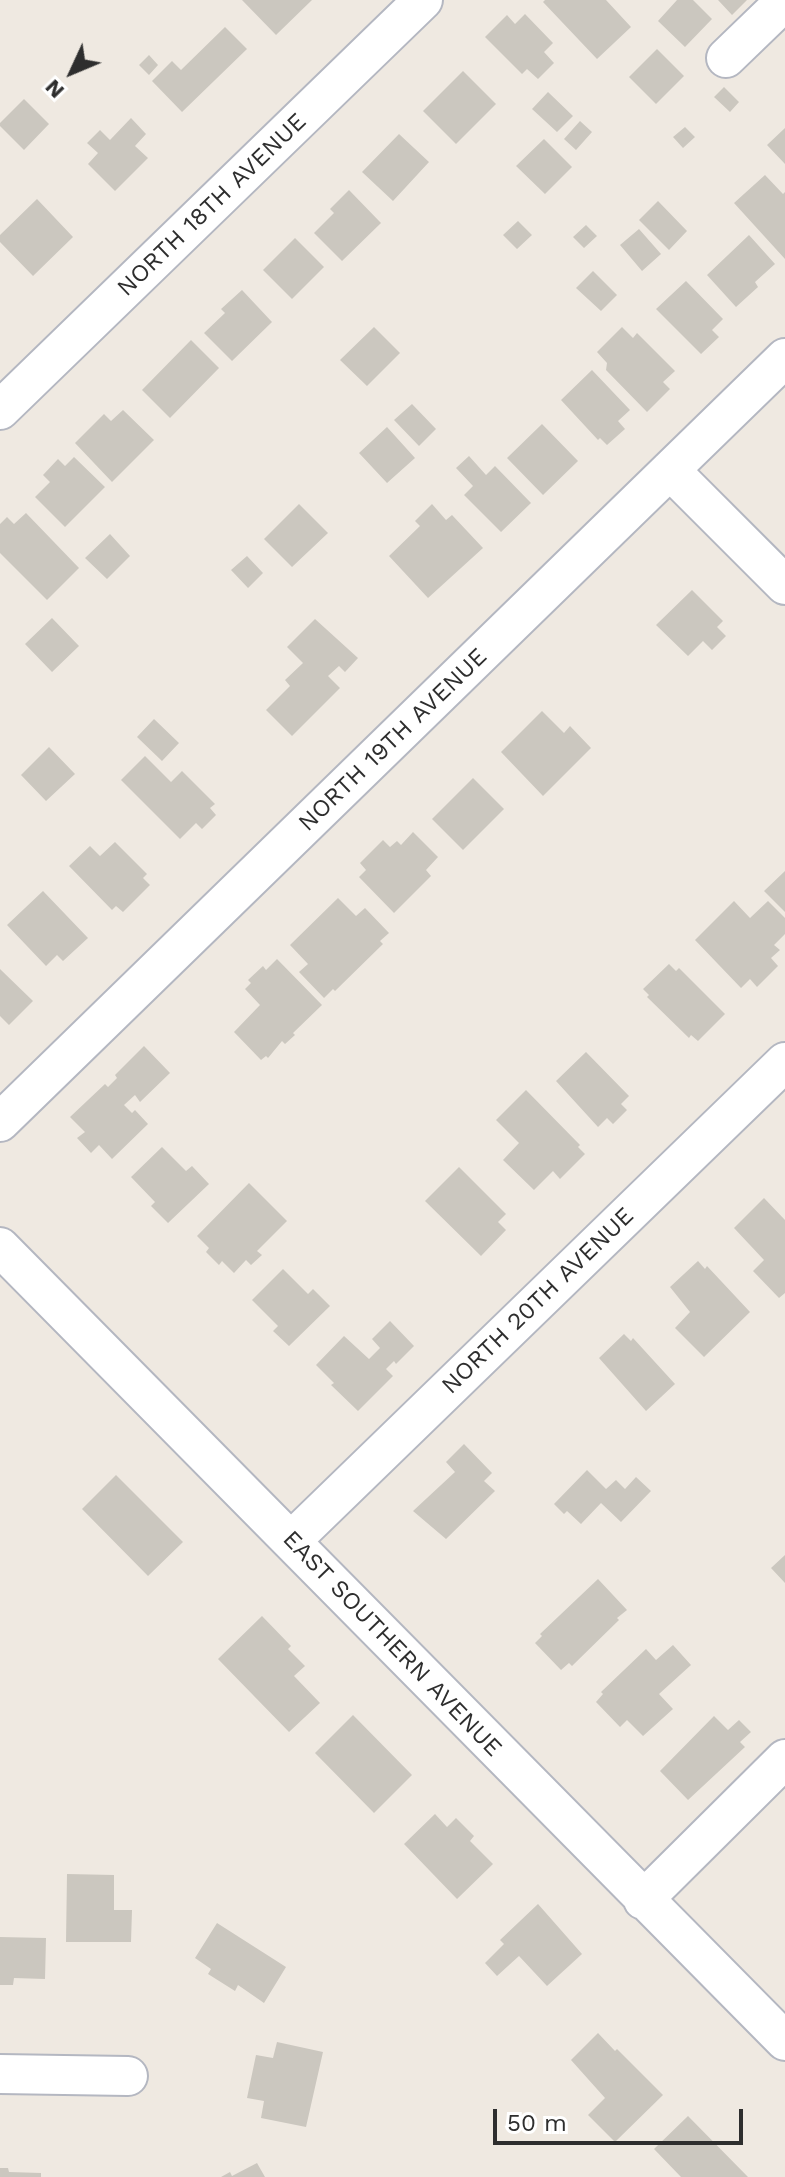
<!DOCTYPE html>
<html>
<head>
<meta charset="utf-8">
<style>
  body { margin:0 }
  #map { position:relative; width:785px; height:2177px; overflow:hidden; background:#efe9e1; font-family:"Work Sans",sans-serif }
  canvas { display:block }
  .north { position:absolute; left:32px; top:32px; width:80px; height:80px; -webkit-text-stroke:6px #fff; paint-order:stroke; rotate:226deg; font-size:22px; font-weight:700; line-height:32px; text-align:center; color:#2e2e2e }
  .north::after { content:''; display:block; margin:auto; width:28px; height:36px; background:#2e2e2e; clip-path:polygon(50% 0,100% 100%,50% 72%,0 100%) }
  .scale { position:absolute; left:493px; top:2109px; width:250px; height:36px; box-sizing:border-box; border:4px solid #2e2e2e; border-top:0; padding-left:10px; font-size:24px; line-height:28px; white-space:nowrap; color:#2e2e2e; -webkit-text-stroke:6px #fff; paint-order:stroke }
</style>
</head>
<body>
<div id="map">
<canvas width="785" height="2177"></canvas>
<div class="north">N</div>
<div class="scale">50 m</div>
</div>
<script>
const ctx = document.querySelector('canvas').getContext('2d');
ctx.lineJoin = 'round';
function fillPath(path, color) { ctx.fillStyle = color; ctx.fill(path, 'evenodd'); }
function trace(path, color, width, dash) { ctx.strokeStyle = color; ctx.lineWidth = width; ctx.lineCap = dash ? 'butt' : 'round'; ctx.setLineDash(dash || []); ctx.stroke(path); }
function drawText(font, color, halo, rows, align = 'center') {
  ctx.font = font + ' "Work Sans",sans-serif'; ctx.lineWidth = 6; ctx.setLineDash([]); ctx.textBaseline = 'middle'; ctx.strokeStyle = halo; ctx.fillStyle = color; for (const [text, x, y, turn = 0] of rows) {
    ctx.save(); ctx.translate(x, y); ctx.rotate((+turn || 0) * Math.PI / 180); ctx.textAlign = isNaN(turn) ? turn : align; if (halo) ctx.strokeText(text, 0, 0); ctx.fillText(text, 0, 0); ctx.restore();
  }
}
fillPath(new Path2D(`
  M242 0H312L276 35Z
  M545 0H606L631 27 597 59 543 2Z
  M677 0H693L712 19 685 47 658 21Z
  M718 0H747L732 15Z
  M525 14 553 43 544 52 554 63 538 79 527 69 522 74 485 37 507 15 515 24Z
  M225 27 247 49 182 112 152 81 172 61 181 70Z
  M657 49 684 76 656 104 629 77Z
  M149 55 158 65 149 75 139 65Z
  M463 71 496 104 456 144 423 111Z
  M724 87 739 102 730 112 714 97Z
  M548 92 573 116 557 132 532 109Z
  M24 99 49 124 24 150 0 126V123Z
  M131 118 146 134 135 146 148 158 115 191 88 164 98 153 87 143 100 130 110 140Z
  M580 121 592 132 576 150 564 139Z
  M685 127 695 137 683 148 673 137Z
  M785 128V164L767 145Z
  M399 134 429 162 393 201 362 172Z
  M544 139 572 167 545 194 516 166Z
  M765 175 783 194 785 192V259L734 203Z
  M349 190 381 223 342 261 314 233 334 213 330 209Z
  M37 199 73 237 33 276 0 242V235Z
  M658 201 687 231 669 250 639 220Z
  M518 221 532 235 517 249 503 235Z
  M586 225 597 236 584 248 573 237Z
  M639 229 661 254 642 271 620 245Z
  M749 235 775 264 755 282 758 287 736 307 707 275Z
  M295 238 324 267 292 299 263 270Z
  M593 271 617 295 601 311 576 288Z
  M686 281 723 319 712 330 719 337 701 354 656 309Z
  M242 290 272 322 232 361 204 333 225 313 221 309Z
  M374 327 400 353 367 386 340 360Z
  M622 327 633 338 637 333 675 371 663 382 670 389 647 412 606 370 607 363 597 352Z
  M191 340 219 368 170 418 142 390Z
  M592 370 630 410 618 421 625 429 607 445 600 438 598 440 561 400Z
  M412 404 436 429 419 446 394 420Z
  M123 410 154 440 112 482 75 443 104 414 111 421Z
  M542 424 578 461 543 495 507 458Z
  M387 427 415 458 387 483 359 453Z
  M469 456 486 475 495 466 531 503 501 532 464 495 473 486 456 468Z
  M74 457 105 487 65 527 35 497 50 482 43 475 58 459 65 466Z
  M299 504 328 533 292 567 264 539Z
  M432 504 446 520 452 515 483 548 428 598 389 556 420 526 415 521Z
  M26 513 79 568 47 600 0 553V524L7 517 14 524Z
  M110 534 130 556 107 579 85 558Z
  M247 556 263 573 248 588 231 570Z
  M692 590 723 621 717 627 726 636 712 650 703 641 688 656 656 625Z
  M52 618 79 646 52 672 25 644Z
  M315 619 358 658 345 672 339 666 328 676 340 688 292 736 266 710 290 686 285 680 303 663 287 647Z
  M542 711 564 733 570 726 591 748 543 796 501 752Z
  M154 719 179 743 162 761 137 737Z
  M49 747 75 774 46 801 21 775Z
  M145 756 171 782 182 771 215 804 210 808 216 815 202 829 196 823 180 839 121 780Z
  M473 778 504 809 463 850 432 819Z
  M413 832 438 857 426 870 431 876 394 913 359 877 366 870 360 863 383 840 390 847 397 841 401 845Z
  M115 842 147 874 143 878 150 885 123 912 116 906 112 910 69 866 90 846 100 856Z
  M785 871V912L764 891Z
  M43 891 88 938 63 961 57 955 46 966 7 925Z
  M338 898 356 916 365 908 389 933 380 941 383 944 335 991 333 989 324 998 299 972 308 964 290 945Z
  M734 901 750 918 768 901 785 918V934L774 945 780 950 771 958 778 966 757 987 750 979 741 988 695 940Z
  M277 959 322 1005 293 1033 295 1035 285 1044 282 1041 268 1058 266 1056 261 1060 234 1032 260 1005 245 989 251 983 248 980 263 966 266 970Z
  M669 964 676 971 679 968 725 1014 698 1041 691 1035 689 1038 647 997 649 995 643 989Z
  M0 969 33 1001 9 1025 0 1016Z
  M144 1046 170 1073 140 1102 135 1095 124 1105 132 1113 135 1110 148 1124 112 1159 99 1145 91 1153 77 1138 85 1132 70 1117 105 1084 108 1087 117 1078 115 1075Z
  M586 1052 629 1096 621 1104 627 1110 613 1124 607 1118 598 1127 556 1081Z
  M526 1090 580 1145 578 1147 585 1154 560 1179 553 1171 534 1190 503 1160 519 1143 496 1120Z
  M162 1147 186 1171 192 1166 209 1184 168 1223 151 1206 155 1202 131 1177Z
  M459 1167 506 1214 498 1222 506 1230 481 1256 425 1201Z
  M249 1183 287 1221 257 1251 262 1255 251 1265 246 1260 234 1273 222 1261 219 1265 206 1252 209 1248 197 1236Z
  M764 1198 785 1220V1293L779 1298 753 1271 764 1260 734 1228Z
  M698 1261 705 1269 707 1266 750 1312 704 1357 675 1328 690 1312 670 1287Z
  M283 1269 308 1294 313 1289 330 1306 289 1346 273 1331 278 1326 252 1300Z
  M390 1321 414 1346 396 1364 394 1361 386 1369 393 1376 358 1411 331 1385 334 1383 316 1365 344 1336 369 1359 380 1348 372 1339Z
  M624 1334 631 1341 633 1338 675 1384 646 1411 599 1358Z
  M464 1444 492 1473 484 1481 495 1491 446 1539 413 1511 455 1472 446 1462Z
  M587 1470 606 1489 616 1480 625 1489 636 1477 651 1491 621 1522 601 1503 581 1524 567 1511 564 1514 554 1504Z
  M116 1475 183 1542 148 1576 82 1509Z
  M785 1555V1583L771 1568Z
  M598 1579 627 1610 617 1618 619 1620 572 1666 569 1663 561 1670 535 1643 542 1636 540 1634Z
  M262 1616 291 1646 288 1649 305 1666 294 1676 320 1703 289 1732 218 1659Z
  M673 1645 691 1665 659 1694 673 1709 643 1736 627 1720 620 1727 596 1702 603 1694 601 1692 646 1649 656 1660Z
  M353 1715 412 1775 374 1813 315 1753Z
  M714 1716 728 1730 739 1720 751 1732 740 1742 745 1747 688 1800 660 1771Z
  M435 1814 447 1827 456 1818 474 1836 470 1841 493 1864 457 1899 404 1844Z
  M67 1874 114 1875V1910H132L131 1942H66Z
  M538 1904 582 1954 547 1986 519 1956 497 1976 485 1963 504 1944 500 1940Z
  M217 1923 286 1967 264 2003 238 1985 235 1991 208 1974 211 1969 195 1958Z
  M0 1937 46 1938 45 1979 14 1978 13 1985H0Z
  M598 2033 615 2051 617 2049 663 2095 615 2142 588 2115 605 2098 571 2060Z
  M277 2042 323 2052 306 2127 261 2118 264 2101 247 2098 256 2055 273 2058Z
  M688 2116 748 2177H681L654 2149Z
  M257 2163 265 2177H221L230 2172 232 2176Z
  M0 2168H8L9 2172 41 2173V2177H0Z`), '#cbc7bf');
const minor = new Path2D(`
  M726 58 785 1
  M0 410 423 0
  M670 470 785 585
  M0 1122 785 358
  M0 1247 785 2041
  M291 1541 785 1062
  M643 1900 785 1759
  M0 2074 128 2076`);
trace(minor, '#b4b7c1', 42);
trace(minor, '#fff', 38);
drawText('24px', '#2e2e2e', '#fff', [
  ["NORTH 18TH AVENUE",212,205,-44],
  ["NORTH 19TH AVENUE",393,740,-44],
  ["NORTH 20TH AVENUE",538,1301,-44],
  ["EAST SOUTHERN AVENUE",392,1644,46]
]);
</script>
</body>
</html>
